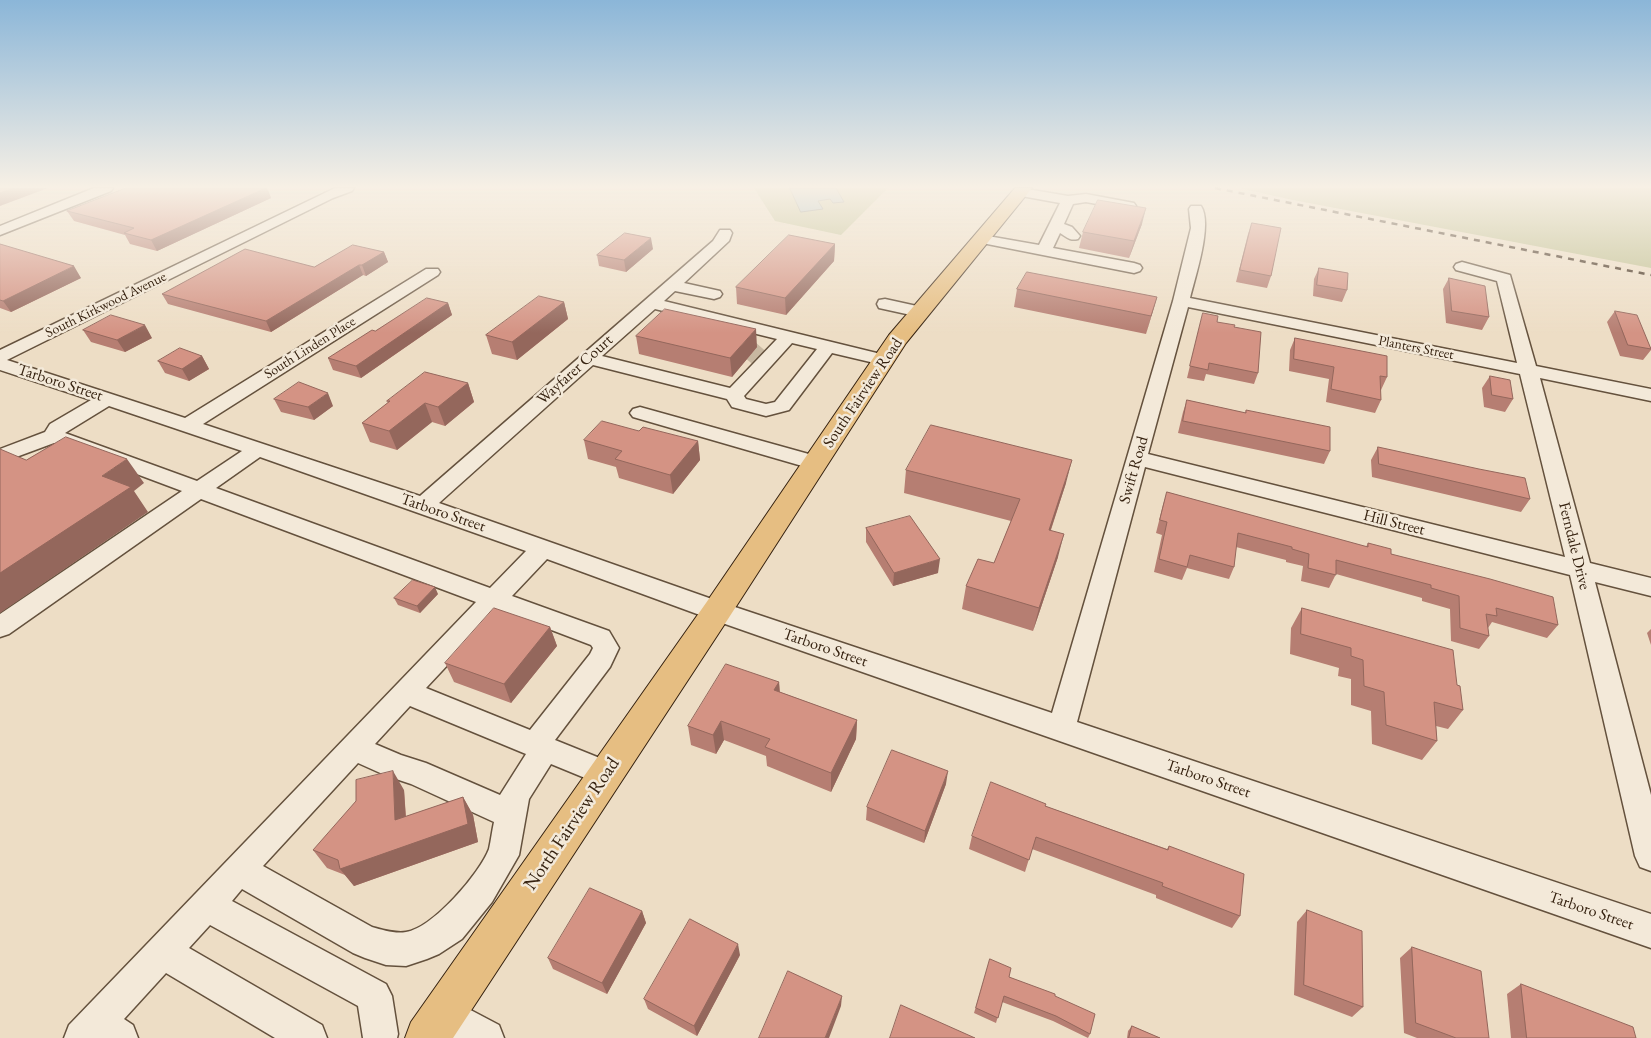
<!DOCTYPE html>
<html>
<head>
<meta charset="utf-8">
<style>
  body { margin:0 }
  canvas { display:block; background:#edddc5 }
</style>
</head>
<body>
<canvas width="1651" height="1038"></canvas>
<script>
const ctx = document.querySelector('canvas').getContext('2d');
ctx.lineJoin = 'round';
function fillPath(path, color) { ctx.fillStyle = color; ctx.fill(path, 'evenodd'); }
function trace(path, color, width, dash) { ctx.strokeStyle = color; ctx.lineWidth = width; ctx.lineCap = dash ? 'butt' : 'round'; ctx.setLineDash(dash || []); ctx.stroke(path); }
function drawText(font, color, halo, rows, align = 'center') {
  ctx.font = font + ' "EB Garamond",serif'; ctx.lineWidth = 5; ctx.setLineDash([]); ctx.textBaseline = 'middle'; ctx.strokeStyle = halo; ctx.fillStyle = color; for (const [text, x, y, turn = 0] of rows) {
    ctx.save(); ctx.translate(x, y); ctx.rotate((+turn || 0) * Math.PI / 180); ctx.textAlign = isNaN(turn) ? turn : align; if (halo) ctx.strokeText(text, 0, 0); ctx.fillText(text, 0, 0); ctx.restore();
  }
}
fillPath(new Path2D(`
  M754 188H888L841 235 775 221Z
  M1238 188H1651V268L1293 200Z`), '#bfbf90');
const water = new Path2D(`
  M790 188H836L844 202 833 203 830 199 818 201 823 209 801 212Z`);
fillPath(water, '#9fb8c0');
trace(water, '#757c7a', 1);
trace(new Path2D(`
  M750 362 762 348`), '#c8b8a1', 19, [19, 10]);
const minor = new Path2D(`
  M94 188H113L111 191 0 235V226Z
  M335 188H354L352 191 333 198 7 360 185 418 426 269H438L440 272 438 275 203 424 420 496 713 241 720 230H730L732 233 729 241 684 283 720 291 722 294 720 297 714 299 675 291 664 301 889 356 892 360 889 364 883 365 832 353 789 410 766 416 732 407 727 399 593 365 439 503 726 604 1052 713 1173 301 1191 228 1189 209 1191 206H1201C1213 224 1195 277 1190 298L1517 363 1497 281 1456 270 1454 267 1456 264 1462 262 1510 275 1536 366 1651 389V401L1540 378 1590 563 1651 578V596L1595 582 1651 795V871L1640 867 1635 856 1570 575 1145 467 1077 722 1651 914V948L708 618 547 559 512 596 609 631 619 648 610 667 555 740 617 765 622 774 617 783 607 787 551 764 529 799 519 855 492 902 462 939 439 954 427 959 406 966 386 965 365 958 353 953 242 889 232 901 386 984 392 996 398 1034 397 1038H363L358 1006 210 925 189 948 322 1025 327 1038H275L166 973 124 1019 133 1025 138 1038H64L69 1025 476 602 201 499 9 634 0 637V614L182 491 54 443 0 463V449L45 432 50 424 91 400 0 370V350ZM1188 307 1520 374 1565 557 1148 454ZM655 309 777 339 730 388 602 356ZM792 343 817 349 775 402 766 404 746 399 744 396ZM109 406 242 451 197 481 65 433ZM260 457 526 551 490 588 216 488ZM499 610 591 645 593 648 590 654 530 730 426 688ZM410 706 526 754 500 795 426 763 401 755 375 744ZM358 763 387 776 411 784 494 822C492 831 491 840 489 849 480 873 433 928 406 932 395 934 383 930 372 927L263 866Z
  M1021 188 1068 196 1086 194 1134 203 1136 206 1134 209 1129 210 1086 202 1073 204 1064 224 1072 227 1080 236 1078 239C1069 241 1067 237 1060 233L1053 248 1134 263 1140 265 1142 268 1140 271 1134 273 977 242 975 239 977 236 982 235 1039 245 1060 203 1016 195 1014 192Z
  M885 299 926 308 928 312 926 316 920 317 879 308 877 304 879 300Z
  M640 407 823 458 826 463 823 468 816 470 633 417 630 413 633 409Z
  M444 996 499 1025 504 1038H451L431 1027 426 1014 431 1001Z`);
const major = new Path2D(`
  M1015 188H1032L906 343 728 619 453 1038H405L411 1022 706 603 889 335Z`);
trace(minor, '#64513d', 3);
trace(major, '#362210', 2);
fillPath(minor, '#f3e9d9');
fillPath(major, '#e6be82');
trace(new Path2D(`
  M1215 188 1651 275`), '#362210', 2.5, [6, 6]);
fillPath(new Path2D(`
  M126 188H267L271 198 157 251 130 244 125 235 74 221 67 211Z
  M1252 223 1271 276 1267 288 1236 282 1248 234Z
  M1142 224 1129 258 1079 248 1083 232Z
  M0 244 81 278 11 312 0 308Z
  M835 244 834 261 786 315 737 304 736 287Z
  M653 249 626 272 599 266 597 255Z
  M384 252 388 262 366 276 363 275 271 332 168 304 162 294 314 267Z
  M1319 268 1347 290 1342 302 1313 296 1314 279Z
  M1449 278 1489 317 1482 330 1446 323 1443 289Z
  M1017 289 1157 297 1146 334 1014 307Z
  M564 302 568 319 517 360 492 354 486 335Z
  M448 303 452 315 361 378 333 370 328 358Z
  M1615 311 1651 348V350L1643 360 1620 356 1607 322Z
  M1203 313 1217 322 1234 327 1258 373 1254 384 1206 374 1204 381 1187 378 1200 324Z
  M83 330 152 338 125 352 91 342Z
  M636 336 757 347 732 377 639 354Z
  M1295 338 1387 377 1381 390H1380L1381 400 1375 413 1326 402 1329 379 1289 371 1290 350Z
  M202 356 209 369 189 381 165 373 158 361Z
  M1490 376 1513 399 1505 412 1484 407 1482 388Z
  M468 383 474 402 445 426 432 422 397 450 370 442 362 423 388 403 387 401Z
  M274 399 333 406 314 420 281 412Z
  M1187 400 1245 413 1246 410 1330 451 1324 464 1178 433 1183 412Z
  M639 431 698 441 700 460 673 494 619 478 616 467 588 459 584 440Z
  M1378 447 1530 499 1521 512 1372 477 1371 460Z
  M906 470 1066 483 1051 530 1058 557 1033 631 962 609 966 586 994 563 1011 521 904 493Z
  M1167 492 1366 547 1368 543 1391 554 1558 625 1547 638 1492 622 1488 628 1489 636 1479 649 1451 641 1450 609 1422 601V598L1336 574 1329 588 1301 581 1303 566 1286 562V560L1236 547 1234 567 1229 579 1187 568 1182 580 1154 572 1162 535 1156 533 1163 505Z
  M866 528 938 573 893 586 866 542Z
  M438 594 420 613 398 605 394 598Z
  M1302 608 1457 685 1463 710 1448 729 1436 726 1437 741 1422 760 1372 744 1371 711 1351 705V679L1338 676 1339 668 1290 654 1291 628Z
  M550 627 557 646 511 703 454 682 445 663Z
  M1651 629V645L1647 633Z
  M779 682 780 692 857 720 856 739 831 792 767 766 766 756 724 740 716 754 691 745 688 726Z
  M946 784 924 843 866 820 867 807Z
  M404 790 406 817 463 797 473 815 478 842 354 886 345 875 327 868 313 850Z
  M1045 806 1167 849 1169 846 1240 916 1232 928 1156 898V895L1032 849 1025 872 969 849 972 836Z
  M1307 910 1363 1007 1352 1017 1294 995 1297 922Z
  M642 911 646 923 607 994 553 969 548 958Z
  M1412 947 1489 1038H1417L1404 1033 1400 958Z
  M740 955 697 1036 648 1009 644 999Z
  M990 959 1009 977 1055 996 1090 1034 1088 1038 1053 1021 1002 1002 996 1023 974 1013Z
  M1521 984 1636 1038H1511L1507 994Z
  M1132 1026 1160 1038H1127L1128 1031Z`), '#b67e72');
fillPath(new Path2D(`
  M14 188H48L0 206V193Z
  M266 188H267L271 198 157 251 151 240Z
  M1146 208 1142 224 1129 258 1134 241Z
  M651 238 653 249 626 272 624 260Z
  M835 244 834 261 786 315 785 298Z
  M384 252 388 262 366 276 362 265Z
  M359 265 363 275 271 332 266 321Z
  M74 266 81 278 11 312 3 301Z
  M1157 297 1152 314 1146 334 1151 316Z
  M564 302 568 319 517 360 512 342Z
  M448 303 452 315 361 378 356 366Z
  M145 325 152 338 125 352 117 340Z
  M756 329 757 347 732 377 730 358Z
  M202 356 209 369 189 381 182 369Z
  M468 383 474 402 445 426 438 407Z
  M328 393 333 406 314 420 308 407Z
  M425 403 432 422 397 450 389 431Z
  M698 441 700 460 673 494 670 475Z
  M127 459 144 483 134 491 148 512 0 613V573L102 476Z
  M1072 460 1066 483 1043 553 1049 530Z
  M1064 534 1058 557 1033 631 1039 608Z
  M940 559 938 573 893 586 894 573Z
  M435 587 438 594 420 613 417 606Z
  M550 627 557 646 511 703 504 684Z
  M779 682 780 701 774 690Z
  M857 720 856 739 831 792V773Z
  M721 721 724 740 716 754 713 735Z
  M393 771 404 790 407 838 395 820Z
  M948 771 946 784 924 843 925 831Z
  M463 797 473 815 478 842 354 886 340 869Z
  M642 911 646 923 607 994 602 983Z
  M738 944 740 955 697 1036 694 1026Z
  M842 996 841 1006 829 1038H825Z`), '#94675c');
const building = new Path2D(`
  M0 188H14L0 193Z
  M126 188H266L151 240 124 233 134 228 67 211Z
  M1098 200 1146 208 1134 241 1083 232Z
  M1252 223 1281 228 1271 276 1240 270Z
  M625 233 651 238 624 260 597 255Z
  M789 235 835 244 785 298 736 287Z
  M0 244 74 266 3 301 0 300Z
  M353 245 384 252 362 265H359L266 321 162 294 245 249 314 267Z
  M1319 268 1348 273 1347 290 1317 285Z
  M1027 272 1157 297 1151 316 1017 289Z
  M1449 278 1485 286 1489 317 1452 311Z
  M539 296 564 302 512 342 486 335Z
  M427 298 448 303 356 366 328 358 372 330 375 331Z
  M665 309 756 329 730 358 636 336Z
  M1615 311 1637 315 1651 349 1628 345Z
  M1203 313 1218 316 1217 322 1235 325 1234 327 1261 332 1258 373 1209 363 1208 370 1190 366Z
  M111 315 145 325 117 340 83 330Z
  M1295 338 1387 356V377L1380 376 1381 400 1331 389 1334 367 1294 359Z
  M180 348 202 356 182 369 158 361Z
  M425 372 468 383 438 407 425 403 389 431 362 423 390 401H387Z
  M1490 376 1510 380 1513 399 1492 395Z
  M299 382 328 393 308 407 274 399Z
  M1187 400 1246 413V410L1330 427V451L1183 421Z
  M602 421 639 431 643 427 698 441 670 475 615 459 622 451 584 440Z
  M931 425 1072 460 1049 530 1064 534 1039 608 966 586 978 559 994 563 1020 499 906 470Z
  M66 437 127 459 102 476 131 487 0 573V449L26 460Z
  M1378 447 1479 469 1525 478 1530 499 1379 464Z
  M1167 492 1368 547V543L1391 549V554L1490 579 1553 597 1558 625 1496 608 1497 616 1486 614 1489 636 1460 628 1459 596 1431 588V585L1336 560V575L1308 568 1309 554 1292 549V547L1238 533 1234 567 1190 555 1187 567 1159 559 1167 522 1160 520Z
  M910 516 940 559 894 573 866 528Z
  M413 580 435 587 417 606 394 598Z
  M494 608 550 627 504 684 445 663Z
  M1302 608 1453 650 1457 685 1460 686 1463 710 1434 702 1437 741 1386 725 1384 692 1364 686 1363 660 1351 656V648L1301 634Z
  M726 664 779 682 774 690 857 720 831 773 765 747 770 739 721 721 713 735 688 726Z
  M892 750 948 771 925 831 867 807Z
  M393 771 395 820 463 797 468 824 340 869 338 860 313 850 356 801V780Z
  M991 782 1046 804 1045 806 1168 850 1169 846 1244 874 1240 916 1162 886 1163 883 1036 837 1029 860 972 836Z
  M590 888 642 911 602 983 548 958Z
  M1307 910 1362 931 1363 1007 1304 985Z
  M690 919 738 944 694 1026 644 999Z
  M1412 947 1481 971 1489 1038H1456L1416 1023Z
  M990 959 1011 968 1009 977 1055 994V996L1095 1014 1090 1034 1056 1016 1004 996 998 1018 976 1008Z
  M788 971 842 996 825 1038H759Z
  M1521 984 1633 1027 1636 1038H1527Z
  M901 1005 975 1038H890Z
  M1132 1026 1160 1038H1129Z`);
fillPath(building, '#d49384');
trace(building, '#94675c', 1);
const sky = ctx.createLinearGradient(0, 0, 0, 333);
sky.addColorStop(0, '#8bb6d8');
sky.addColorStop(0.56, '#f7f0e5');
sky.addColorStop(1, '#f7f0e500');
ctx.fillStyle = sky;
ctx.fillRect(0, 0, 1651, 333);
drawText('14px', '#362210', '#f3e9d9', [
  ["South Kirkwood Avenue",106,305,-26],
  ["South Linden Place",310,348,-32],
  ["Planters Street",1416,348,11]
]);
drawText('16px', '#362210', '#f3e9d9', [
  ["Wayfarer Court",575,370,-42],
  ["Tarboro Street",60,383,18],
  ["South Fairview Road",863,393,-56],
  ["Swift Road",1134,470,-74],
  ["Tarboro Street",443,513,19],
  ["Hill Street",1394,523,14],
  ["Ferndale Drive",1574,546,76],
  ["Tarboro Street",825,648,19],
  ["Tarboro Street",1208,779,19],
  ["Tarboro Street",1591,911,19]
]);
drawText('19px', '#362210', '#f3e9d9', [
  ["North Fairview Road",572,824,-56]
]);
</script>
</body>
</html>
